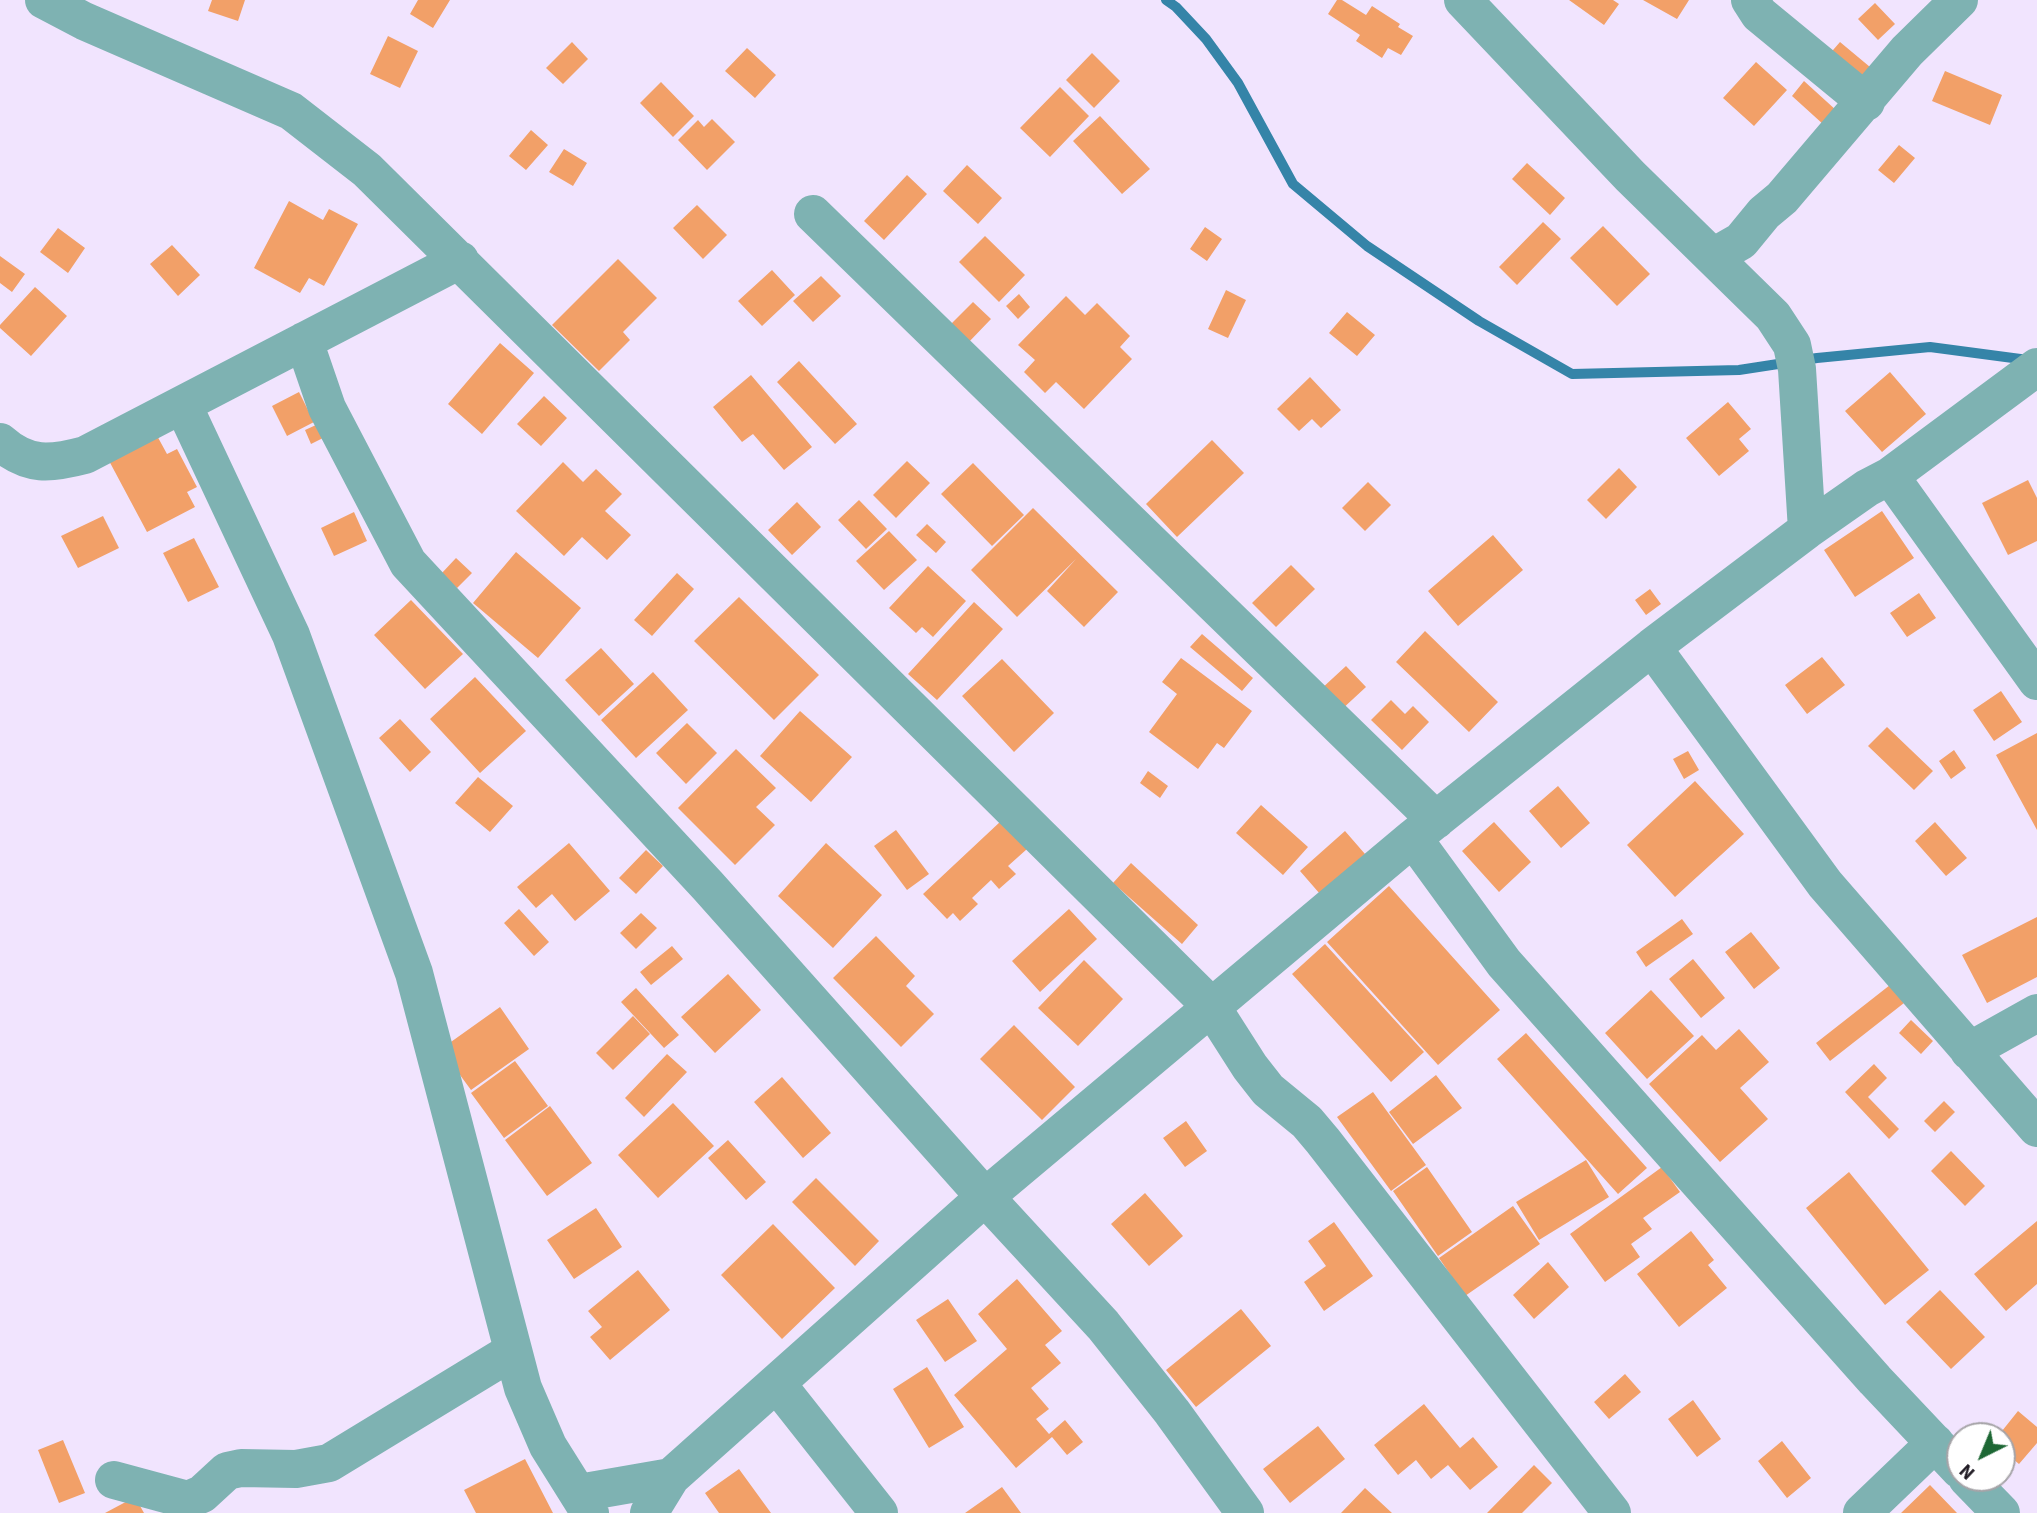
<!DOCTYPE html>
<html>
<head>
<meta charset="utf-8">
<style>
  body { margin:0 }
  #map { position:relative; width:2037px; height:1513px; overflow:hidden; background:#f1e4fe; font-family:"Source Sans 3",sans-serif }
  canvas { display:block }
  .north { position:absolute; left:1946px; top:1422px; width:70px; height:70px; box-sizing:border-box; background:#fff; border:2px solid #a5a3a7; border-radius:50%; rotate:223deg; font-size:19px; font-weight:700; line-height:28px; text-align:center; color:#1e1922 }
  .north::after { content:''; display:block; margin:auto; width:24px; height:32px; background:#1d6734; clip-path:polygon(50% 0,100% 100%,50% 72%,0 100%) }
</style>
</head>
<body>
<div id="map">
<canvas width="2037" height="1513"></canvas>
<div class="north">N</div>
</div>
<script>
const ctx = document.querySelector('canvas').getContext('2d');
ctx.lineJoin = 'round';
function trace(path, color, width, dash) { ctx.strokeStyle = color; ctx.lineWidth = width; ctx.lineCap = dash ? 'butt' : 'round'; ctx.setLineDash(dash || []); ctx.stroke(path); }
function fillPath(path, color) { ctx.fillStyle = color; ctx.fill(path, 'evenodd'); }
trace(new Path2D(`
  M1166 0 1176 7 1206 39 1238 83 1293 184 1367 246 1479 321 1572 374 1739 370 1817 358 1930 347 2028 360`), '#3584a8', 10);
fillPath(new Path2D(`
  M212 0H245L238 21 208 11Z
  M418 0H450L433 28 410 14Z
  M1337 0H1342L1366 15 1372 6 1400 24 1398 27 1413 36 1401 55 1388 48 1382 58 1356 41 1360 35 1328 14Z
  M1569 0H1613L1619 4 1604 25Z
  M1643 0H1689L1677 19Z
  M1875 3 1895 24 1878 40 1858 19Z
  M388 36 418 51 400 88 370 74Z
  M572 42 588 59 563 84 546 68Z
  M1840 42 1876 72 1864 87 1827 57Z
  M747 48 776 75 755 98 725 71Z
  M1092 53 1120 81 1094 108 1066 80Z
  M1756 62 1787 90 1754 126 1723 98Z
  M1945 71 2002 95 1990 125 1932 101Z
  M1804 81 1837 111 1824 125 1792 96Z
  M661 82 694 116 673 137 640 103Z
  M1060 87 1089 116 1050 157 1020 128Z
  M1100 116 1150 169 1122 194 1073 141Z
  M712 119 735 142 707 170 678 140 698 120 704 127Z
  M531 130 548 145 526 170 509 156Z
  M1899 145 1915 158 1894 183 1878 170Z
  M564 149 587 163 573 186 549 172Z
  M1527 163 1565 198 1550 215 1512 179Z
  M967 165 1002 198 978 224 943 191Z
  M907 175 927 194 884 240 864 221Z
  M289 201 323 220 329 209 358 224 324 286 309 278 300 293 254 268Z
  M697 205 727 235 703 259 673 228Z
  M1543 222 1561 239 1517 285 1499 267Z
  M1603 226 1650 274 1617 306 1570 258Z
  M1205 227 1222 239 1207 261 1190 249Z
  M58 228 85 248 68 273 40 252Z
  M985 236 1025 275 999 302 959 262Z
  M172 245 200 275 178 296 150 264Z
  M0 256 25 274 12 292 0 283Z
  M618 259 657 298 623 332 630 340 599 371 552 325Z
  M772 270 795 295 762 326 738 301Z
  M821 276 841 296 813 322 793 301Z
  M35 287 67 316 31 356 0 328V325Z
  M1226 290 1246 300 1228 338 1208 329Z
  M1019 294 1030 307 1018 319 1006 306Z
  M1066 296 1085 315 1097 303 1130 336 1120 347 1132 359 1084 409 1056 382 1045 393 1024 372 1035 360 1018 345Z
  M973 302 991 319 967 344 949 326Z
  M1347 312 1375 335 1357 356 1329 333Z
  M500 343 534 373 482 434 448 404Z
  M799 361 857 424 835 444 777 382Z
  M1890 372 1926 414 1882 452 1845 411Z
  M751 375 812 447 784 470 753 434 742 442 713 407Z
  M1310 377 1341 410 1321 428 1312 419 1299 431 1277 409Z
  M299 392 314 422 287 436 272 406Z
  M544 396 567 418 541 446 517 424Z
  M1728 402 1751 429 1739 439 1749 451 1719 476 1686 438Z
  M327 420 333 433 311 444 305 430Z
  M155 432 167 454 177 449 197 487 187 492 195 507 147 532 107 457Z
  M1212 440 1244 473 1177 537 1146 504Z
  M907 461 930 483 896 518 873 495Z
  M563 462 583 482 596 469 622 494 605 511 631 535 607 560 582 537 564 556 516 511Z
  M973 463 1024 515 992 546 941 494Z
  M1619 468 1637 487 1606 519 1587 500Z
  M2028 480 2037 498V541L2008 555 1982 503Z
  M1368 482 1391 505 1365 531 1342 508Z
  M859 500 887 529 866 549 838 520Z
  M797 502 821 527 792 555 768 530Z
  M1033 508 1118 592 1084 627 1047 591 1076 559 1017 617 971 570Z
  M1882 511 1914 558 1855 597 1824 550Z
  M354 512 367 541 334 556 321 528Z
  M103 516 119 548 78 568 61 536Z
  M927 524 946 542 936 553 916 535Z
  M889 531 917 560 884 590 856 561Z
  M1493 535 1523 570 1458 626 1428 591Z
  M194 538 219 587 188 602 163 553Z
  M516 552 581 608 538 658 473 603Z
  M456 558 472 573 457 588 441 574Z
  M1291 565 1315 589 1276 627 1252 603Z
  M928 566 966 601 933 637 922 627 916 633 889 608Z
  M677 573 694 589 652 636 634 620Z
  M1650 589 1661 604 1646 615 1635 600Z
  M1919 593 1936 618 1907 637 1890 613Z
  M739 597 819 675 774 720 694 641Z
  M411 600 463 654 425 689 374 635Z
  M974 602 1003 629 937 700 908 674Z
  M1425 631 1498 702 1469 732 1396 662Z
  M1202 634 1253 678 1242 691 1190 647Z
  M601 648 634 684 599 716 565 680Z
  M1822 657 1845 685 1807 714 1785 685Z
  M1181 658 1252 711 1224 748 1217 743 1198 769 1149 732 1177 694 1162 682Z
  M1002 659 1054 713 1014 752 962 696Z
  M1346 666 1366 687 1340 711 1320 690Z
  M653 672 688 710 636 758 601 720Z
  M475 677 526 731 480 773 430 719Z
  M2001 691 2022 722 1994 741 1973 710Z
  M1391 700 1405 714 1413 706 1429 722 1402 750 1371 720Z
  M800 711 852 757 811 802 760 756Z
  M400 719 431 752 410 772 379 738Z
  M687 723 717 753 686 784 656 753Z
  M1887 727 1933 771 1914 790 1868 746Z
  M2037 733V830L1996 755Z
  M736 749 776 788 756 807 775 825 735 865 678 808Z
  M1954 750 1966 768 1951 779 1939 761Z
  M1688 751 1699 770 1684 779 1673 759Z
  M1148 771 1168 786 1160 798 1140 783Z
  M478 777 513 806 490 832 455 803Z
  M1695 781 1744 834 1675 897 1627 845Z
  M1558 786 1590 823 1561 848 1529 811Z
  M1261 805 1308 847 1283 875 1236 833Z
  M1001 821 1027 849 1008 866 1016 874 999 889 991 880 972 898 978 904 960 921 953 913 947 919 923 894Z
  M1494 822 1531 862 1499 892 1462 851Z
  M1935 822 1967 858 1946 876 1915 841Z
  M896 830 929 874 907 890 874 846Z
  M1345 831 1365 854 1320 894 1300 871Z
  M569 843 610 891 575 921 552 894 536 908 517 887Z
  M826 843 882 895 833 948 778 896Z
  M646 850 663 866 636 894 619 878Z
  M1131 863 1198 925 1182 944 1113 883Z
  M1389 886 1500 1010 1438 1065 1327 942Z
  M519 909 549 942 534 956 504 923Z
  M1069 909 1097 939 1040 992 1012 961Z
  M641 913 657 928 636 949 620 933Z
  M2037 917V977L1987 1003 1962 955Z
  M1682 919 1693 934 1646 967 1636 952Z
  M1751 932 1780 968 1754 989 1725 952Z
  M876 936 915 976 906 986 934 1014 901 1047 833 978Z
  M1325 944 1424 1052 1391 1082 1292 974Z
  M672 946 683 959 651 985 640 972Z
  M1693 959 1725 998 1701 1018 1669 979Z
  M1084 960 1123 999 1078 1046 1038 1008Z
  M728 974 761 1010 715 1053 681 1017Z
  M1890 985 1904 1003 1830 1061 1816 1043Z
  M636 988 679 1035 664 1048 621 1002Z
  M1651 990 1694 1036 1647 1079 1605 1033Z
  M500 1007 529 1049 471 1090 441 1049Z
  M633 1016 650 1034 613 1070 596 1053Z
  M1911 1020 1933 1041 1921 1054 1899 1033Z
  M1014 1025 1075 1087 1042 1120 980 1059Z
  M1739 1029 1769 1062 1740 1088 1768 1119 1720 1162 1649 1084 1702 1035 1716 1050Z
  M1526 1033 1647 1168 1618 1194 1497 1059Z
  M667 1054 687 1072 644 1117 625 1098Z
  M515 1061 548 1106 504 1138 471 1093Z
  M1874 1064 1887 1078 1868 1097 1899 1129 1889 1139 1845 1092Z
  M1436 1075 1462 1108 1413 1144 1389 1112Z
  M782 1077 831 1133 803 1158 754 1102Z
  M1373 1092 1426 1165 1391 1191 1337 1117Z
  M1944 1101 1955 1112 1935 1132 1924 1121Z
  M673 1103 714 1146 658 1198 618 1155Z
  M550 1106 592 1163 547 1196 505 1140Z
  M1186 1121 1207 1151 1185 1167 1163 1138Z
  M728 1140 766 1182 746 1200 708 1158Z
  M1951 1151 1985 1186 1965 1206 1931 1171Z
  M1586 1160 1609 1197 1539 1240 1516 1202Z
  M1427 1167 1472 1232 1438 1256 1393 1191Z
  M1662 1167 1680 1192 1643 1218 1652 1229 1631 1244 1640 1257 1605 1282 1570 1234Z
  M1849 1172 1929 1270 1885 1305 1806 1208Z
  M816 1178 879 1241 855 1266 792 1202Z
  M1145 1193 1183 1236 1149 1266 1111 1224Z
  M1513 1206 1540 1244 1465 1296 1439 1258Z
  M596 1208 622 1247 574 1279 547 1240Z
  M2037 1221V1284L2006 1311 1974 1274Z
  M1334 1222 1373 1276 1324 1311 1304 1282 1326 1266 1308 1241Z
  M773 1224 835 1288 782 1339 721 1275Z
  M1691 1231 1714 1260 1708 1265 1727 1288 1679 1327 1637 1274Z
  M1548 1262 1569 1287 1534 1319 1513 1295Z
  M638 1270 670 1310 610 1360 590 1337 602 1327 588 1311Z
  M1017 1279 1062 1331 1045 1345 1061 1363 1031 1388 1049 1409 1036 1419 1049 1434 1065 1420 1083 1442 1067 1455 1052 1437 1016 1468 954 1395 1007 1349 978 1314Z
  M1940 1290 1985 1337 1951 1369 1906 1322Z
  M948 1299 977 1341 945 1362 916 1320Z
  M1241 1309 1271 1346 1196 1407 1166 1370Z
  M927 1367 964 1427 929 1448 893 1389Z
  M1625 1374 1641 1392 1609 1419 1594 1402Z
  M1693 1400 1721 1439 1697 1457 1668 1419Z
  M1424 1404 1460 1448 1473 1437 1498 1467 1470 1490 1448 1465 1431 1479 1416 1460 1398 1475 1374 1445Z
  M2018 1411 2037 1427V1443L2019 1464 2002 1450V1436H1998Z
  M1318 1426 1345 1459 1290 1503 1263 1469Z
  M63 1440 85 1493 59 1503 38 1450Z
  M1782 1441 1811 1478 1787 1498 1758 1461Z
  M525 1459 553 1513H476L464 1490Z
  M1534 1465 1552 1483 1522 1513H1487Z
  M739 1469 771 1513H719L705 1493Z
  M1930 1485 1957 1513H1901Z
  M1002 1487 1021 1513H965Z
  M1365 1488 1392 1513H1341Z
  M135 1497 144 1513H105Z`), '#f2a068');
trace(new Path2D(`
  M44 0 84 21 291 111 367 170 1211 1006 1250 1067 1268 1090 1307 1122 1323 1141 1612 1513
  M1463 0 1630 176 1773 316 1792 345 1797 369 1807 530
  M1750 0 1759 14 1866 102
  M813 214 1436 820
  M1713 257 1741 241 1764 213 1782 198 1907 51 1959 0
  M304 341 327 408 408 563 708 886 985 1197 1103 1325 1172 1412 1245 1513
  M183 405 291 635 414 973 523 1388 548 1446 590 1513
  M0 442C28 467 51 464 85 455L460 260
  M1890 476 2037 681
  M1652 647 1825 884 2037 1128
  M1413 838 1504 963 1875 1380 1960 1470
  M1969 1051 2037 1013
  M777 1384 879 1513
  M1967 1478 2001 1513
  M114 1480 188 1500 202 1494 227 1471 241 1468 296 1469 329 1463 513 1351
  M579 1493 671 1477
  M649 1513 671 1477 985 1197 1413 838 1652 647 1807 530 1867 488 1890 476 2037 367
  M1862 1513 1935 1443`), '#7eb2b2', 38);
</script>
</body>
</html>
